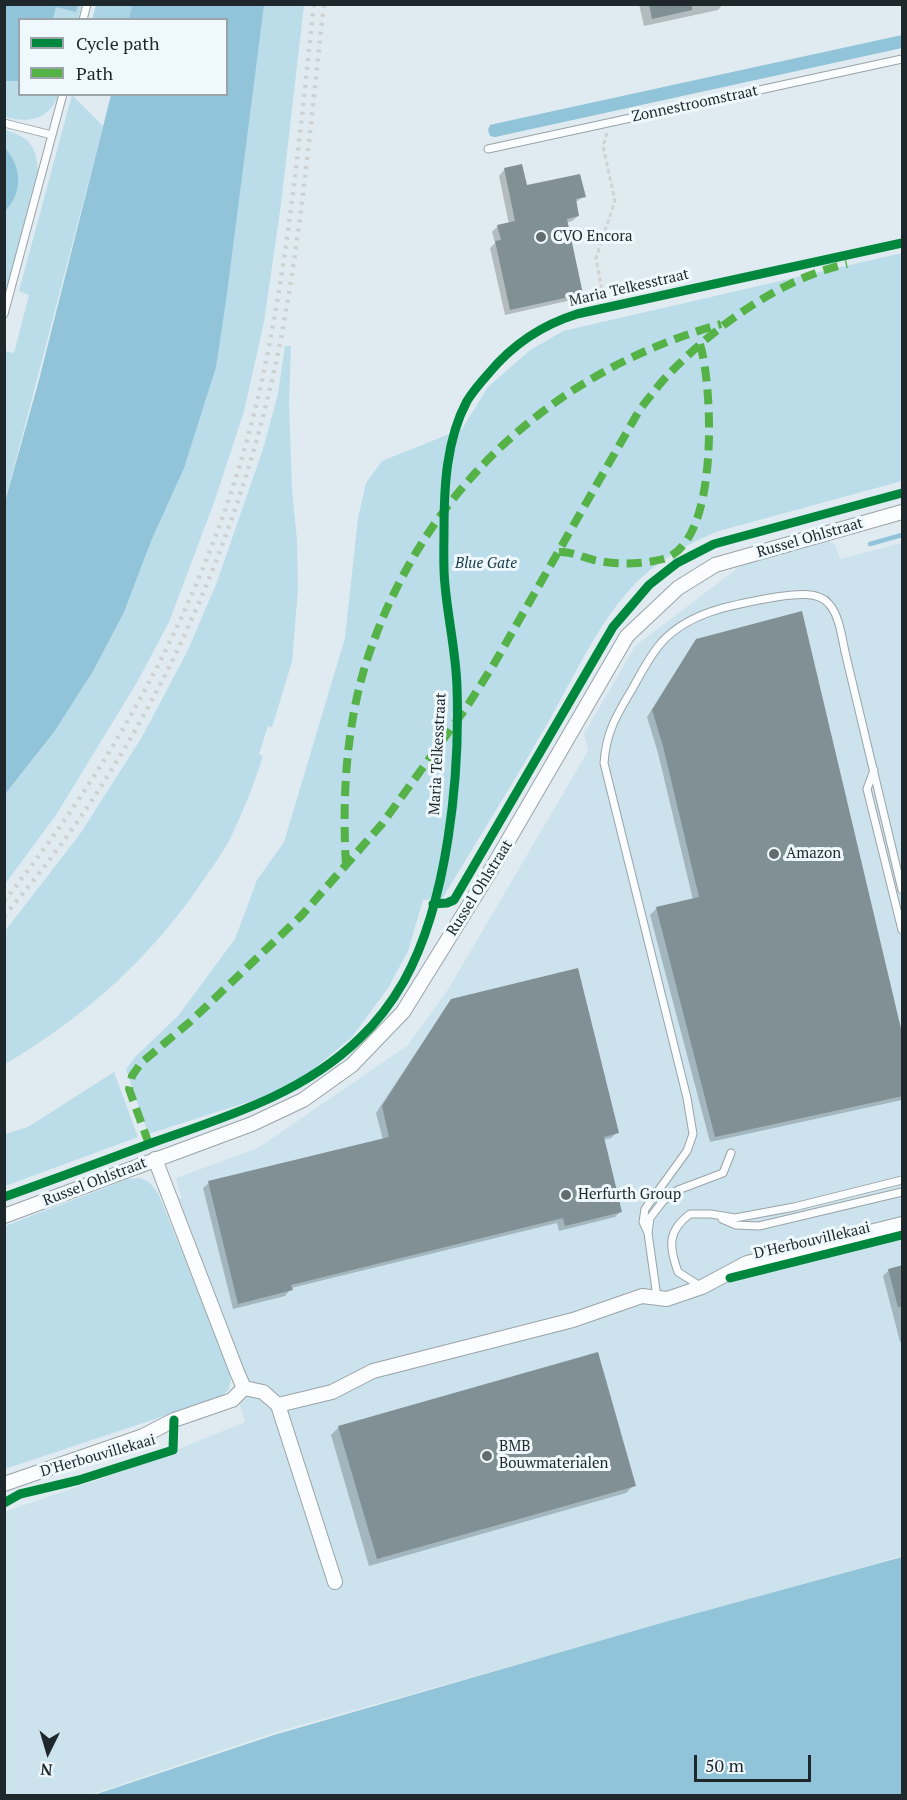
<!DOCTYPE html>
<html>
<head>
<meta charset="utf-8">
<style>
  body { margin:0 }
  #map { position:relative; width:907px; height:1800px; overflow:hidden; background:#dfebf0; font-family:"PT Serif",serif }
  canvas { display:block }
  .frame { position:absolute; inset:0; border:6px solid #1e272b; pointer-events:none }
  .legend { position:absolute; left:18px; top:18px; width:210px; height:78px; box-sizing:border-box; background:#eff9fd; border:2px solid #9ba5a9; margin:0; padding:8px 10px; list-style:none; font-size:18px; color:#1e272b }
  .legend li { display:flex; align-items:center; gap:12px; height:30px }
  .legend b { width:30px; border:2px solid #9ba5a9 }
  .north { position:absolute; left:18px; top:1722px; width:60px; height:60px; -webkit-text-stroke:4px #eff9fd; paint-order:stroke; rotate:185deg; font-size:16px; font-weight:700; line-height:24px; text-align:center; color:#1e272b }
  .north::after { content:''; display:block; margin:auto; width:21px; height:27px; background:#1e272b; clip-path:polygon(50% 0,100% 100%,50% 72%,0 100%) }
  .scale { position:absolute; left:694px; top:1755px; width:117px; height:27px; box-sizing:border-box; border:3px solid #1e272b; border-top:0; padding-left:8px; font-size:18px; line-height:21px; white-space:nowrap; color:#1e272b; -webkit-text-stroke:4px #eff9fd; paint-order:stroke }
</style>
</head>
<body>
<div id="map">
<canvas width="907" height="1800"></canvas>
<div class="frame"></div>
<ul class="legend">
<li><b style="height:8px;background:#00873e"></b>Cycle path</li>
<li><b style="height:8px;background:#55b246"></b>Path</li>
</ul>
<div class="north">N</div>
<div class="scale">50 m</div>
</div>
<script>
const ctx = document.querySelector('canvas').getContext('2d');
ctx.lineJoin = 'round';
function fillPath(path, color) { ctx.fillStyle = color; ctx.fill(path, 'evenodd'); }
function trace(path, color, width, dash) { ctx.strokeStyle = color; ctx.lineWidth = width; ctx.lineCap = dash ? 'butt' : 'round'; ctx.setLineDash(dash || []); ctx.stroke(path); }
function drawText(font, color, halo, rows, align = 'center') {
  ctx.font = font + ' "PT Serif",serif'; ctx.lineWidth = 6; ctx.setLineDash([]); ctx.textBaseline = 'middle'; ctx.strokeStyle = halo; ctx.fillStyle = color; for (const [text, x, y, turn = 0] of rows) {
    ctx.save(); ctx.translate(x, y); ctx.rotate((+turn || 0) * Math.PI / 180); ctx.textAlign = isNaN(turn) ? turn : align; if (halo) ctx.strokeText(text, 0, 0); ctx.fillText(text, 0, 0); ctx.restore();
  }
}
fillPath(new Path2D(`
  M827 541 835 544 840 559 902 543V1556L273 1733 90 1795H5L4 1512 129 1469 245 1422 179 1198H181L176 1178 258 1148 408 1045 449 988 588 751 584 734 635 646 743 564Z`), '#cce3ed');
fillPath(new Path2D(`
  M4 5H82L78 19 20 20V94L58 95C49 121 27 123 5 117Z
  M252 5H304L281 204 264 322 244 411 216 497 169 622 136 684 56 815 5 884V784L66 694Z
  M72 95 103 126 5 502V351L14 353 29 295 19 291Z
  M5 130C29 137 36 145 38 171L5 295Z
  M902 253V481L719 531C686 544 655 562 631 588 598 624 574 676 550 719 515 780 478 839 442 899L423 900 408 951 388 988 352 1037 309 1073 261 1098 148 1134 126 1069 136 1056 178 1016 235 939 257 880 284 842 345 638 358 518 366 483 382 461 462 429 488 387 529 351 563 331Z
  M285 346H291L289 402 292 490 297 540 298 589 292 662 272 727 268 726 259 754 263 756C254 785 242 814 229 841 222 854 212 867 204 879 153 956 84 1018 5 1064V931L80 834 142 737 187 652 217 582 263 449 278 394Z
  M114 1072 138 1137 5 1186V1134L28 1127Z
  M140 1178 149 1182 158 1193 230 1371C232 1392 227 1394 209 1401L5 1469V1226L128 1179Z`), '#bbdce9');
fillPath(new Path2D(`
  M96 5H163L159 19 92 20Z`), '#aad4e6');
fillPath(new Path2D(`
  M5 4 78 5 76 12 56 7 53 19 20 20V81H5Z
  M133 5H264L226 301 216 367 184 468 151 541 124 612 93 671 54 732 5 794V502L39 380 111 95 226 94V20L129 19Z
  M902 35V48L495 137 490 136 488 130 490 125 503 122Z
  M5 148C22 167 23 193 5 211Z
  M902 1557V1795H94L274 1735 672 1620Z`), '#92c4d9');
fillPath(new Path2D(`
  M639 4H723L718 10 644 26Z
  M504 170 526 187 584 196 575 203 578 216 572 221 566 223 581 293 576 299 505 315 490 248 495 243 492 232 498 226 509 224 499 176Z
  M697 641 902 1043V1100L710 1142 650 915 656 909 693 900 658 753 647 717 691 647Z
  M452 1000 617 1132 611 1138 603 1140 621 1211 615 1217 559 1231 557 1223 291 1288 285 1296 233 1309 203 1188 209 1183 383 1140 376 1113 446 1007Z
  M902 1267V1341L900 1342 883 1276 889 1270Z
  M339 1427 634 1485 626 1493 369 1566 331 1435Z`), '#0003');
trace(new Path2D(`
  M870 544 902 535`), '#92c4d9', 4.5);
fillPath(new Path2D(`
  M649 4H692V10L652 19Z
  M522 164 527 185 580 174 586 197 576 199 579 216 567 219 583 294 510 310 495 241 501 240 497 225 515 221 504 168Z
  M802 611 903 1037V1096L715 1137 656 907 699 897 663 746 652 710 696 639Z
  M578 968 619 1133 604 1137 622 1212 565 1226 563 1218 291 1285 293 1290 238 1304 208 1181 389 1137 382 1106 451 999Z
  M903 1265V1307H898L888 1269Z
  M598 1352 636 1486 377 1559 338 1426Z`), '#809095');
const lane = new Path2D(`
  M83 20 87 4
  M4 123 52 135
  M488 149 902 59
  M4 314 63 94
  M874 770 867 789 902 930
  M722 1219 736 1225 759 1226 902 1192
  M648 1233 643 1222 645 1209 687 1151 693 1134 687 1098 604 763C606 733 616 716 631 691 639 677 647 661 657 648 684 612 735 604 776 597 791 595 818 590 829 604 840 616 842 640 846 656L902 890
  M700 1286 678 1272C669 1247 667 1231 690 1214H711L735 1218 794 1207 902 1180
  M657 1297 648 1233 650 1218 663 1201 678 1190 723 1173 731 1153`);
const street = new Path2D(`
  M155 1159 237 1372 244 1388
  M4 1216 252 1124 303 1100 352 1065 403 1012 491 870 627 636 678 588 715 565 902 512
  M244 1388 263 1392 278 1405 335 1582
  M278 1405 332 1392 373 1371 573 1320 642 1296 667 1299 702 1287 747 1263 902 1224
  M4 1484 143 1436 174 1420 232 1400 244 1388`);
trace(lane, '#9aa3a7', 9);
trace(street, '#9aa3a7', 16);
trace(new Path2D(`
  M594 310 602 291 596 258 615 201 603 146 607 133`), '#cfd3d5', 3, [4.5, 3]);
trace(lane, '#fafcfd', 7);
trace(street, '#fafcfd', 14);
trace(new Path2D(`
  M4 901C125 750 219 574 261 384 289 259 300 131 314 4
  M4 916C144 754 238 552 280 343 302 231 311 117 324 4`), '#cdd1d1', 4.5, [3, 6]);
trace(new Path2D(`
  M559 552C573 551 585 559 599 561 619 565 644 564 663 559 720 544 713 387 700 344
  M346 865C342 799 346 727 366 663 421 493 550 372 721 324
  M149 1144 129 1089 132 1076 141 1063 191 1021 301 916 382 824 466 708 494 664 640 409C650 397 659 384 669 374 715 326 781 278 847 264`), '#55b246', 8, [15, 8]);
trace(new Path2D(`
  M433 904 447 903 454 900 613 627 649 585 677 563 714 544 902 493
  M4 1197C55 1179 106 1160 157 1141 229 1116 304 1093 360 1038 377 1022 392 1002 404 981 448 902 460 776 457 687 456 653 448 619 445 585 443 567 444 549 444 531 444 488 446 440 467 401 473 391 481 382 489 373 513 344 542 325 577 314L902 243
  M730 1278 902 1235
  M4 1503 20 1494 79 1480 173 1450 174 1420`), '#00873e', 9);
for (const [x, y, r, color] of [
  [541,237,6,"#626c70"],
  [774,854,6,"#626c70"],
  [566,1195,6,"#626c70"],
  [487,1456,6,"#626c70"]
]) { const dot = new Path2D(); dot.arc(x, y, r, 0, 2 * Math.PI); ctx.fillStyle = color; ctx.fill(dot); trace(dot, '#eff9fd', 2); }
drawText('15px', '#1e272b', '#eff9fd', [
  ["Zonnestroomstraat",695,104,-12],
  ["Maria Telkesstraat",629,288,-13],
  ["Russel Ohlstraat",810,538,-16],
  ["Maria Telkesstraat",438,754,-87],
  ["Russel Ohlstraat",480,888,-58],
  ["Russel Ohlstraat",95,1182,-21],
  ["D'Herbouvillekaai",812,1241,-13],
  ["D'Herbouvillekaai",98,1456,-16]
]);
drawText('15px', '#1e272b', '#eff9fd', [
  ["CVO Encora",553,237],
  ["Amazon",786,854],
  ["Herfurth Group",578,1195],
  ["BMB",499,1447],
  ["Bouwmaterialen",499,1464]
], 'left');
drawText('italic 15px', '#193a46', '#eff9fd', [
  ["Blue Gate",486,564]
]);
</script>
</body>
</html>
